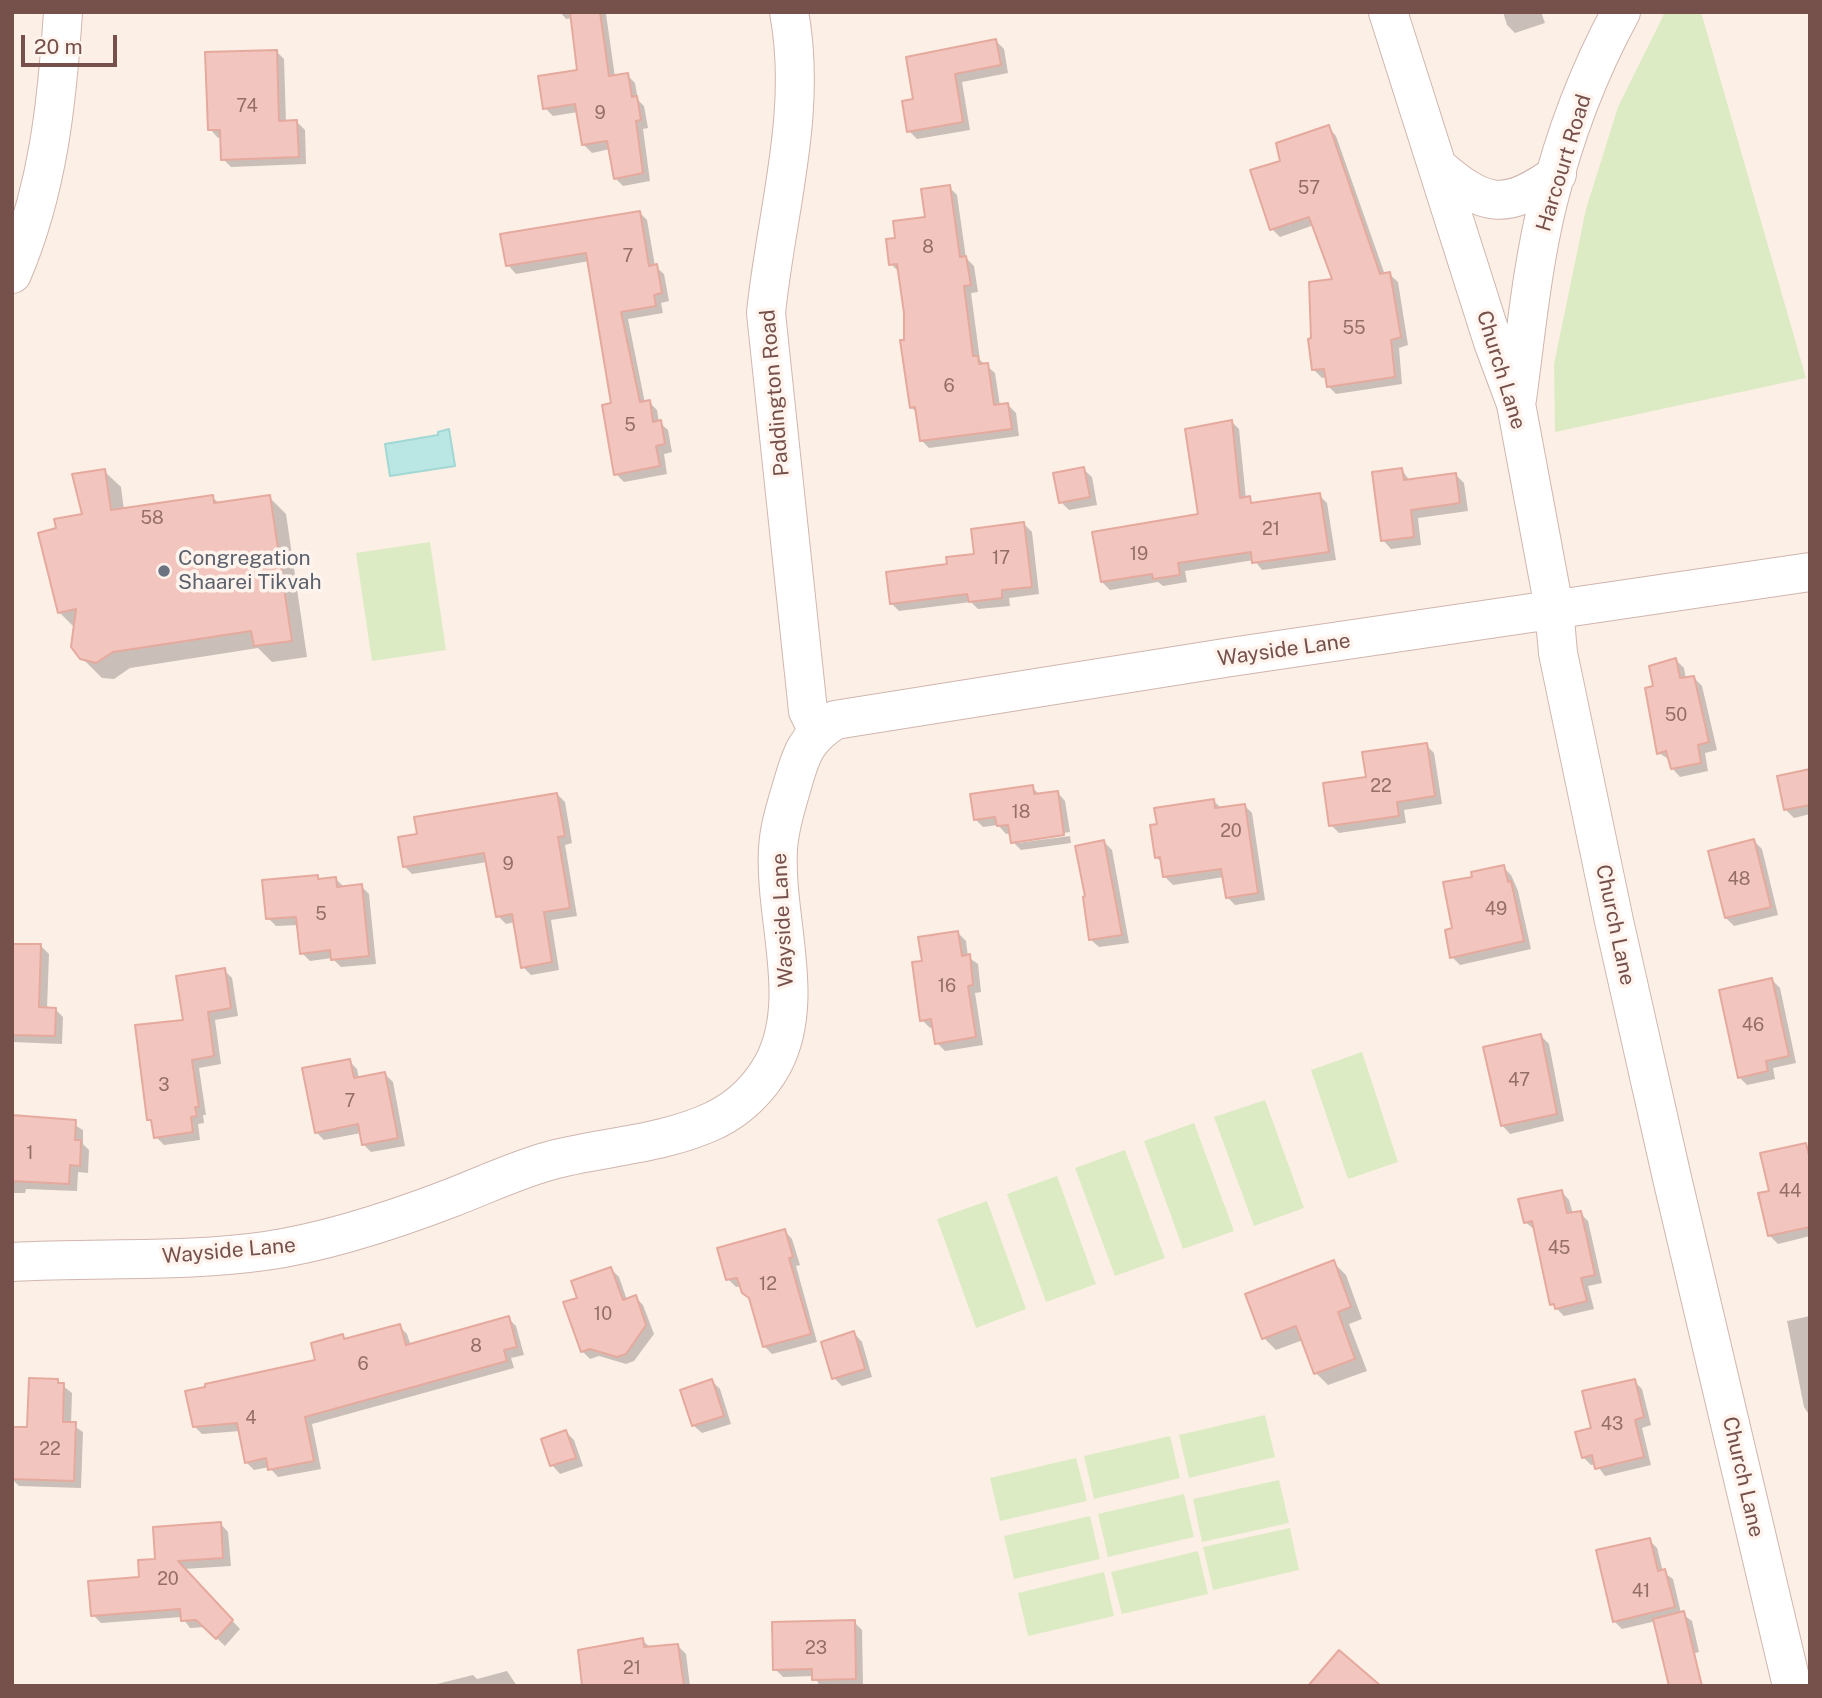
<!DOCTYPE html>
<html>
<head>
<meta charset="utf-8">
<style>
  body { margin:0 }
  #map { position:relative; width:1822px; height:1698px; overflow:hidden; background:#fcefe6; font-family:"Public Sans",sans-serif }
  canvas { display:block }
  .frame { position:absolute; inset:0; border:14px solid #76504b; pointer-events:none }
  .scale { position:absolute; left:21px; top:35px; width:96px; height:32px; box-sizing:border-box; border:4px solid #76504b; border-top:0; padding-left:9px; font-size:21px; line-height:24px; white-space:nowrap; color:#76504b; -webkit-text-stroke:5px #fff4ed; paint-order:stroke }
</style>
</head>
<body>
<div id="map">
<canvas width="1822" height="1698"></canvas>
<div class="frame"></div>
<div class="scale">20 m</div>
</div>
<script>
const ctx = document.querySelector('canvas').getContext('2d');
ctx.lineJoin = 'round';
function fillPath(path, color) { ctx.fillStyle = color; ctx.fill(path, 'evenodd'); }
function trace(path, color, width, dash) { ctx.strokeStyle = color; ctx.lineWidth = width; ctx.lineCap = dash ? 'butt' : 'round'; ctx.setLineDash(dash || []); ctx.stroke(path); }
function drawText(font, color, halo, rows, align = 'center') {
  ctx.font = font + ' "Public Sans",sans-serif'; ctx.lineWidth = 7; ctx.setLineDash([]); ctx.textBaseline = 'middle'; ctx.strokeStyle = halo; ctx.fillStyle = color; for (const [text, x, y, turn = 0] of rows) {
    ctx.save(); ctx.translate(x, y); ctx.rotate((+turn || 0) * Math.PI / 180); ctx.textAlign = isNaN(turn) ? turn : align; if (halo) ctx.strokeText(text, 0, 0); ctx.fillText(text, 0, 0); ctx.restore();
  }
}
fillPath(new Path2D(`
  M1665 12H1701L1806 378 1555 432 1554 364 1586 209 1618 107Z
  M430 542 446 650 372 661 356 553Z
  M1362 1052 1398 1162 1348 1179 1311 1070Z
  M1265 1100 1304 1208 1254 1226 1214 1117Z
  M1194 1123 1234 1231 1183 1249 1144 1141Z
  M1125 1150 1165 1258 1115 1276 1075 1168Z
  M1057 1176 1096 1284 1046 1302 1007 1194Z
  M987 1201 1026 1309 976 1328 937 1219Z
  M1265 1415 1275 1457 1189 1478 1179 1435Z
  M1170 1436 1180 1478 1094 1499 1084 1456Z
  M1076 1458 1087 1501 1000 1521 990 1478Z
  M1279 1480 1289 1523 1202 1542 1193 1499Z
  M1184 1494 1194 1537 1108 1557 1098 1514Z
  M1090 1516 1100 1559 1014 1579 1004 1536Z
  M1290 1528 1299 1570 1213 1590 1203 1547Z
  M1198 1551 1208 1594 1122 1614 1111 1572Z
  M1104 1572 1114 1616 1028 1636 1018 1593Z`), '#ddebc4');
const water = new Path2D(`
  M449 429 455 466 390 476 385 444 438 435V432Z`);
fillPath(water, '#bae7e3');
trace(water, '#a1d8d4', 2);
fillPath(new Path2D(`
  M560 12H613L606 14 615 77 627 75 635 83 638 100 644 106 648 128 643 129 650 181 623 186 615 178 610 149 592 153 584 145 578 112 553 116 545 108 579 72 572 18 566 19Z
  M1503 12H1541L1545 23 1515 33 1507 25Z
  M996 41 1004 49 1008 73 962 82 970 130 917 139 909 131 915 100Z
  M276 51 284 59 286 123 297 122 305 130 306 164 231 167 223 159 222 137 218 138 210 129Z
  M1328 127 1336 136 1385 275 1389 274 1398 282 1408 345 1399 348 1402 384 1336 394 1328 386 1327 377 1322 378 1314 370 1313 340 1334 281 1314 225 1280 237 1272 229 1282 162Z
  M949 187 957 195 966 258 974 266 978 292 971 293 980 360 995 373 1000 406 1008 405 1016 413 1019 436 929 448 921 440 917 413 911 407 906 312 899 272 891 264 897 239 927 218Z
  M639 212 647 220 655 266 664 274 669 301 661 303 663 313 628 319 645 403 649 402 657 410 659 422 668 430 672 452 664 454 667 474 624 482 616 474 613 405 589 261 516 274 508 265Z
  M1231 421 1239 429 1246 499 1256 505 1319 495 1327 503 1336 560 1262 570 1254 560 1185 571 1187 582 1163 586 1158 582 1110 590 1102 582 1200 515Z
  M1083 469 1092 477 1097 505 1069 510 1061 502Z
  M1402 470 1410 481 1456 475 1464 483 1468 511 1418 518 1421 545 1391 549 1383 540Z
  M104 471 121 487 124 510 212 497 220 504 269 497 286 514 307 657 272 662 258 648 130 668 114 679 102 678 75 651V628L59 612 58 529 84 516Z
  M1024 524 1032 532 1039 594 1009 598 1010 606 978 609 971 602 899 611 891 603 948 566 976 555Z
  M1676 660 1684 668 1686 679 1694 678 1702 686 1717 750 1705 753 1708 771 1680 777 1672 768 1670 760 1659 753 1655 687Z
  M1426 745 1434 753 1442 804 1404 810 1406 823 1339 833 1331 825 1368 778Z
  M1810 775V814L1794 818 1786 810Z
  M1032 787 1040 795 1057 792 1065 801 1070 832 1017 840V843L1070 836 1071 843 1021 850 1013 842 1011 833 1006 834 998 825 983 827 975 819Z
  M557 794 565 802 572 843 565 845 577 916 551 920 559 970 531 975 523 967 515 922 506 924 498 916 487 862 412 874 404 866 419 835Z
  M1213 800 1221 808 1244 805 1252 813 1265 900 1235 905 1227 897 1224 877 1173 885 1165 877 1162 863 1156 857Z
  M1754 841 1762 849 1778 915 1734 926 1726 918Z
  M1104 842 1112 850 1129 943 1099 947 1090 939 1088 898Z
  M1503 867 1511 875 1518 891 1531 949 1460 965 1452 957 1474 878Z
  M317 876 321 881 336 879 345 888 361 886 369 894 376 964 341 967 332 958 310 961 302 953 299 925 276 926 268 918Z
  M958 933 966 941 968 957 978 964 981 992 975 993 983 1045 945 1051 937 1043 934 1027 930 1028 922 1020 924 963Z
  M12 945 41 946 49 954 47 1009H55L63 1017 62 1044 12 1042Z
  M224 970 232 978 238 1016 215 1020 221 1064 199 1068 206 1115H203L204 1123 198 1124 200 1140 164 1145 156 1137 154 1124 149 1119 185 1021Z
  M1772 980 1780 988 1796 1063 1773 1068 1775 1079 1747 1085 1739 1077Z
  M1541 1036 1549 1044 1564 1121 1510 1134 1502 1125Z
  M349 1061 357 1069 359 1079 385 1074 393 1082 405 1146 371 1152 363 1144 361 1133 324 1140 316 1132Z
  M12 1117 65 1119 83 1130V1144L89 1150 88 1173 78 1172 77 1191 26 1189 25 1193H12Z
  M1806 1145 1810 1149V1236L1778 1244 1770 1236 1761 1194 1771 1192Z
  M1561 1191 1569 1200 1573 1214 1580 1213 1588 1221 1602 1283 1588 1286 1594 1309 1564 1316 1552 1304 1535 1230 1525 1222Z
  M784 1230 792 1239 800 1265 796 1266 817 1342 772 1354 764 1346 752 1301 742 1286 736 1287 728 1279Z
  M1333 1262 1346 1275 1362 1319 1349 1324 1367 1371 1328 1385 1316 1373 1303 1340 1276 1350 1264 1338Z
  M611 1269 619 1277 627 1300 635 1297 643 1305 654 1334 634 1361 626 1364 599 1356 590 1359 582 1351 579 1299Z
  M1810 1316V1416L1804 1407 1787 1321Z
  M508 1318 516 1326 524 1355 511 1358 514 1368 312 1424 321 1469 278 1477 269 1467 254 1470 246 1462 240 1431 202 1434 194 1426 318 1362 343 1336 347 1340 399 1326 407 1334 411 1346Z
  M854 1333 862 1342 872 1377 842 1386 834 1378Z
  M57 1381 72 1393 71 1424 83 1432 81 1488 19 1486 12 1479V1449L29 1429Z
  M712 1381 720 1389 731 1424 702 1433 693 1425Z
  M1634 1381 1642 1389 1651 1425 1642 1428 1651 1465 1605 1476 1596 1464 1591 1465 1583 1457 1593 1430Z
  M566 1432 574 1440 583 1466 560 1474 552 1465 543 1440Z
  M220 1523 228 1532 231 1566 184 1569 240 1629 225 1646 205 1627 190 1628 182 1617 101 1623 93 1615 141 1579 157 1560Z
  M1649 1540 1657 1548 1663 1572 1673 1579 1681 1613 1692 1621 1699 1652 1671 1659 1656 1621 1622 1629 1614 1621Z
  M854 1622 862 1630 863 1686H820L814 1676 783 1677 775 1669Z
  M642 1640 651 1648 678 1646 686 1654 690 1686H609Z
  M507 1671 517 1686H429L473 1675 477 1679Z`), '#0003');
const building = new Path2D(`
  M570 12H600L609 76 628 73 632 97 637 96 641 120 636 121 643 173 614 179 607 141 582 145 575 104 543 109 538 76 577 70Z
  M996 39 1001 65 955 74 963 122 907 132 902 101 913 99 906 57Z
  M277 50 279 121 297 120 299 157 221 160 220 130H208L205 52Z
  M1329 125 1380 274 1390 272 1401 337 1391 340 1395 377 1327 387 1324 369 1312 370 1308 339 1311 338 1309 282 1332 279 1309 217 1270 230 1250 170 1280 161 1276 143Z
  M950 185 960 257 966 256 971 285 964 286 973 356H978L979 364 988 363 994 405 1008 403 1012 429 920 441 915 407 910 408 900 340H904V313L897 264 889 265 886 239 895 238 893 221 925 217 921 189Z
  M640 211 649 266 657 264 662 293 654 295 656 306 621 312 640 402 650 400 653 422 661 420 665 444 656 446 660 466 614 475 602 405 611 403 586 253 506 266 500 234Z
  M1232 420 1240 498 1250 496 1251 503 1320 493 1329 552 1252 563 1251 552 1178 563 1180 575 1153 579 1152 574 1101 582 1092 532 1198 514 1185 429Z
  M1084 467 1090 497 1059 503 1053 473Z
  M1402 468 1404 480 1456 473 1460 503 1411 510 1414 537 1381 541 1372 472Z
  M105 469 111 510 213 495 214 503 270 495 292 641 254 646 251 631 113 652 96 663 80 659 71 647 76 609 58 613 38 533 56 528 54 519 82 514 72 474Z
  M1024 522 1032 587 1002 590V598L969 602 967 594 890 604 886 572 947 564 946 557 974 554 971 529Z
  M1676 658 1680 678 1694 676 1709 742 1698 745 1701 763 1671 769 1666 751 1657 754 1645 688 1653 686 1649 666Z
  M1427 743 1435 796 1397 802 1399 816 1329 826 1323 783 1366 777 1362 752Z
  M1810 769V805L1784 810 1777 776Z
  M1033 785 1034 794 1058 791 1064 835 1011 843 1008 825 997 826 995 817 974 820 970 794Z
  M557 793 565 836 558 837 570 908 544 912 552 962 521 968 512 914 496 917 484 853 403 867 398 837 417 834 414 817Z
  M1214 799 1215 808 1245 804 1258 893 1226 898 1221 869 1163 877 1160 857 1155 858 1150 825 1157 824 1154 808Z
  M1754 839 1771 907 1725 918 1708 851Z
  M1104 840 1122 935 1089 940 1083 897 1085 896 1075 846Z
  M1504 865 1508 882 1511 881 1524 941 1450 958 1445 930 1452 928 1443 882 1472 877 1471 872Z
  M318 875V879L336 877 337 887 362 884 369 956 331 960 330 950 300 954 296 917 266 919 262 880Z
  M958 931 962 956 970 954 973 985 968 986 976 1037 935 1044 931 1019 920 1021 912 962 922 961 918 937Z
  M12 944H41L39 1007 56 1008 55 1036 12 1035Z
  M225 968 231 1008 208 1012 214 1056 192 1060 199 1107H195L197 1116 191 1117 193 1132 154 1138 151 1120H147L135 1025 183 1020 176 976Z
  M1772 978 1789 1056 1766 1061 1768 1071 1738 1078 1719 990Z
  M1541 1034 1557 1114 1501 1126 1483 1047Z
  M350 1059 354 1078 385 1072 398 1138 362 1145 358 1124 315 1133 302 1068Z
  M12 1115 76 1120 75 1140H81L80 1166 70 1165 69 1184 12 1181Z
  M1806 1143 1810 1160V1227L1768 1236 1758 1193 1769 1191 1760 1153Z
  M1562 1190 1567 1213 1581 1211 1595 1275 1581 1278 1587 1301 1555 1309 1554 1304 1550 1305 1532 1221 1524 1223 1518 1199Z
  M785 1229 793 1257 789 1258 811 1334 763 1347 749 1298 742 1293 737 1278 726 1280 717 1248Z
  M1334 1260 1351 1307 1338 1312 1355 1359 1314 1374 1296 1326 1262 1339 1245 1294Z
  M611 1267 623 1300 636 1295 646 1325 626 1354 617 1357 590 1349 581 1352 563 1302 577 1298 571 1281Z
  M509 1316 517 1347 504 1350 507 1361 305 1417 314 1461 268 1470 266 1458 245 1463 237 1423 193 1427 185 1391 205 1387V1384L315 1360 311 1343 343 1334 344 1339 400 1324 406 1345Z
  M854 1331 865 1369 832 1379 821 1342Z
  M29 1378 58 1379V1383H64L63 1422H76L74 1481 12 1479V1427H27Z
  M712 1379 724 1416 692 1426 680 1390Z
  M1635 1379 1644 1417 1635 1420 1644 1457 1595 1469 1592 1455 1582 1458 1575 1432 1591 1428 1582 1391Z
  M566 1430 576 1458 550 1466 541 1439Z
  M221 1522 223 1558 178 1561 233 1620 216 1639 196 1620 181 1621 180 1609 91 1616 88 1581 139 1577 138 1560 155 1559 153 1527Z
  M1650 1538 1658 1571 1665 1569 1675 1607 1613 1622 1596 1550Z
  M1684 1611 1702 1686H1669L1653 1619Z
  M855 1620 856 1679 812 1680V1669L773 1670 772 1622Z
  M643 1638 644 1647 678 1644 684 1686H582L578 1650Z
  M1339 1650 1381 1686H1308Z`);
fillPath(building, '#f2c6be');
trace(building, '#e5a99e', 2);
const minor = new Path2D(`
  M789 12C808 113 776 213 766 313L808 711 818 731
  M1388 12 1493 342 1516 404 1554 608 1558 653 1614 921 1672 1178 1792 1686
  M1437 166C1484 207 1505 212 1557 174
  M12 274C48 190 57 103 63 12
  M1517 399C1526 333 1532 266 1548 202 1564 137 1589 71 1621 12
  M12 1262C96 1257 181 1263 265 1251 328 1242 391 1221 451 1198 485 1185 520 1168 556 1159 609 1146 664 1144 715 1120 739 1108 760 1088 773 1064 807 1000 774 918 778 849 779 828 786 806 792 786 801 754 806 738 835 720L1231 657 1810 572`);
trace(minor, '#d0b6af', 40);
trace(minor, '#fff', 38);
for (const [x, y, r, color] of [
  [164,571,7,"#6b7280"]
]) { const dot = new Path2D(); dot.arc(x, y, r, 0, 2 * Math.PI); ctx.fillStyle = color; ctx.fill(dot); trace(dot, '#fff4ed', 2.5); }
drawText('18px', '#956e68', null, [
  ["74",247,106],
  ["9",600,113],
  ["57",1309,188],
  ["8",928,247],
  ["7",628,256],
  ["55",1354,328],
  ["6",949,386],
  ["5",630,425],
  ["58",152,518],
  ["21",1271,529],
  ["19",1139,554],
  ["17",1001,558],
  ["50",1676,715],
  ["22",1381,786],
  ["18",1021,812],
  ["20",1231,831],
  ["9",508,864],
  ["48",1739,879],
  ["49",1496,909],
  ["5",321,914],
  ["16",947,986],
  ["46",1753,1025],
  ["47",1519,1080],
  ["3",164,1085],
  ["7",350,1101],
  ["1",30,1153],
  ["44",1790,1191],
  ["45",1559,1248],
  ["12",768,1284],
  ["10",603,1314],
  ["8",476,1346],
  ["6",363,1364],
  ["4",251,1418],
  ["43",1612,1424],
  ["22",50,1449],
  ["20",168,1579],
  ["41",1641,1591],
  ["23",816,1648],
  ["21",632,1668]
]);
drawText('21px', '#76504b', '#fff4ed', [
  ["Harcourt Road",1564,163,-73],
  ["Church Lane",1501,370,73],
  ["Paddington Road",775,393,-95],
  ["Wayside Lane",1284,650,-8],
  ["Wayside Lane",783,920,-93],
  ["Church Lane",1615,925,78],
  ["Wayside Lane",229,1251,-5],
  ["Church Lane",1743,1477,77]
]);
drawText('21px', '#5b616d', '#fff4ed', [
  ["Congregation",178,559],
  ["Shaarei Tikvah",178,583]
], 'left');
</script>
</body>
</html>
